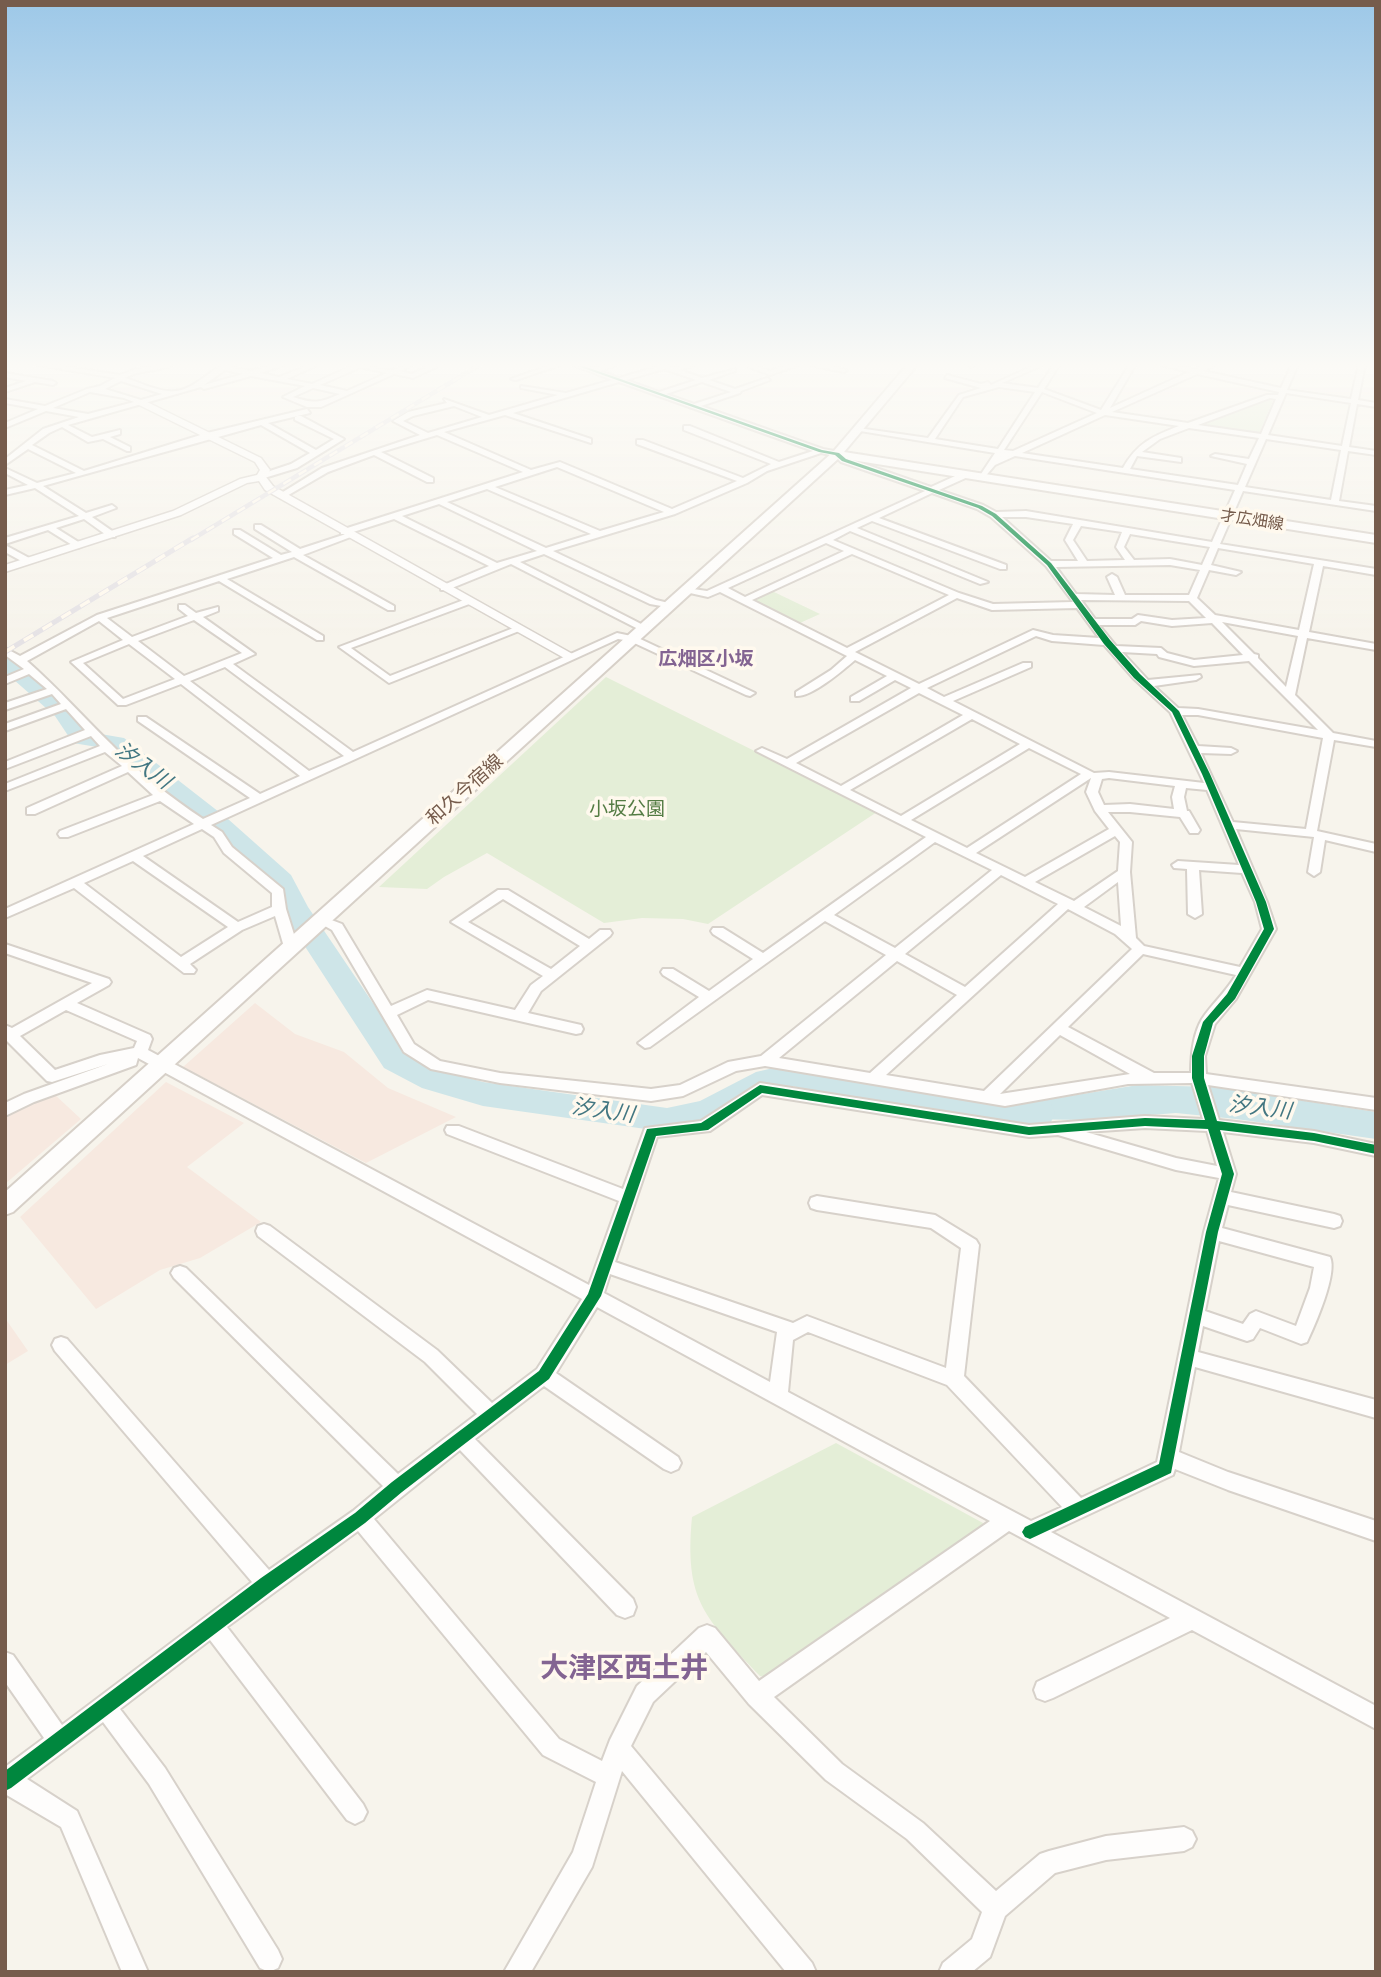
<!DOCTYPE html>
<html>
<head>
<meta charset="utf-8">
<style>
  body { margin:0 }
  #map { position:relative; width:1381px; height:1977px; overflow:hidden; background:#f7f4ec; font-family:Inter,sans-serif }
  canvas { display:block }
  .frame { position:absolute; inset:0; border:7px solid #765c4c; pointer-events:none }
</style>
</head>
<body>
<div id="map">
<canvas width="1381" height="1977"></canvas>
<div class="frame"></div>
</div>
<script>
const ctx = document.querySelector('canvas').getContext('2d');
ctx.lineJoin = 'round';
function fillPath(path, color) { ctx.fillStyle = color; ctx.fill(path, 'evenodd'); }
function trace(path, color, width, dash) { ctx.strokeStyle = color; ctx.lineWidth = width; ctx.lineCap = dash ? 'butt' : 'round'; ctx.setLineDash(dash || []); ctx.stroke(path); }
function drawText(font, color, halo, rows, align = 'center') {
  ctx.font = font + ' Inter,"Noto Sans JP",sans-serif'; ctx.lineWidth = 7; ctx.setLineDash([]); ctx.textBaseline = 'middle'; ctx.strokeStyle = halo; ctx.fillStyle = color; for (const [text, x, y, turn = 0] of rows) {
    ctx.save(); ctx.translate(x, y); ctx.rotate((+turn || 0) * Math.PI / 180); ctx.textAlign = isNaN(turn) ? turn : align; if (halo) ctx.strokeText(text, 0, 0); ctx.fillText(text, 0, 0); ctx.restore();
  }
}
fillPath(new Path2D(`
  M255 1003 295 1034 344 1052 388 1088 456 1117 366 1163 183 1067Z
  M166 1082 244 1123 187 1167 261 1222 200 1258 160 1270 96 1309 20 1217Z
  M53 1093 81 1119 5 1184V1115Z
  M5 1318 28 1351 5 1365Z`), '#f7e9e0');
fillPath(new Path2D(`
  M1266 399 1273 401 1259 434 1197 425Z
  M772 591 820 614 800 623 752 600Z
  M606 677 877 812 708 924 683 919 642 918 604 923 487 853 444 877 427 889 379 887Z
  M836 1443 983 1523 982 1534 768 1677 760 1676C705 1618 684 1601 692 1517Z`), '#e4eed7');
fillPath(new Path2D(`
  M1138 1085 1215 1087 1376 1112V1139L1236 1119 1176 1113 1086 1120 1020 1119 937 1093 1014 1105Z`), '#cee5e8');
fillPath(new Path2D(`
  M5 654 13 655 72 707 89 732 124 738 228 819 291 875 308 907 406 1052 443 1071 483 1082 667 1108 700 1101 756 1072 791 1064 994 1100 1039 1101 1051 1104 1055 1113 1051 1122 1039 1125 994 1124 791 1086 773 1091 723 1118 667 1132 483 1106 422 1088 384 1068 280 908 269 885 210 829 109 749 73 743 55 716 5 672Z`), '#cee5e8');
const minor = new Path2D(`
  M33 364H47L120 375 136 369 174 364C160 372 140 369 125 378 139 382 154 390 168 391 194 395 210 364 233 364L230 367 251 371 278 364H287L260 373 279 377 311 364H319L287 379 312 384 354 365 353 364C366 364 380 371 392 370 400 369 406 364 414 364L400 371 412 374 427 367 421 364H430L436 367 413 378 394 374 321 407H307L283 397 305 386 251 376 204 389 201 387 68 425 92 437 120 430V434L110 437 130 447V451H127L103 439 88 442 62 427 49 433 32 445 84 471 207 433 307 409 310 413 268 423 316 450 334 439 295 420V416H301L344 439 297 468 261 479H258V475L291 464 310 453 261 425 43 486 86 513 112 505 116 508 92 517 115 533V537H109L84 519 56 528 80 543V547L77 548 48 530 5 544V538L79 516 35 488 5 495V490L28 485 5 473V468L37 483 76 473 28 449 5 465V459L43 429 79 417 46 411 5 428V423L38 409 5 403V399L45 406 87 389 100 386 115 378ZM361 367 387 373 347 391 320 385ZM225 370 243 374 204 385ZM121 381 162 394 141 400 105 389ZM313 388 340 394C319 403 315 404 293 397ZM90 392 124 398 134 402 88 414 53 408Z
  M554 364H563L516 380 511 379Z
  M571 364H580L593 368 618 364 600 371 619 378 664 365 674 368 697 364 680 370 702 378 735 369V371L709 380 735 389 767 378 770 380 741 391 740 393 701 406 823 449 840 452 847 458 931 487 964 472H970V476L939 490 983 505 996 512 1026 511 1212 542 1235 490 1015 456 995 465 983 479 979 477 995 453 854 430 858 428 928 438 959 395 981 388 945 378 947 375 981 384 988 382 991 385 1037 364H1045L1002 383 1038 388 1054 364H1060L1044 389 1101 410 1130 364H1136L1110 408 1189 372 1159 364 1195 369 1208 364H1216L1203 371 1281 388 1292 364H1298L1287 390 1351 399 1359 364H1365L1358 400 1376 403V407L1357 404 1349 447 1376 451V455L1348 451 1339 501 1376 506V511L1243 491 1220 544 1376 569V575L1323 566 1309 632 1376 644V650L1307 638 1295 695 1333 733 1376 741V747L1334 740 1317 831 1376 844V852L1325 840 1320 872 1314 876 1308 872 1314 837 1236 829 1267 902 1276 929 1236 999 1215 1024 1205 1056 1206 1074 1376 1098V1110L1208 1085 1219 1120 1314 1131 1376 1144V1156L1314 1143 1223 1132 1236 1174 1231 1192 1334 1214 1340 1216 1342 1221 1340 1226 1334 1228 1228 1205 1222 1228 1330 1257C1338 1273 1315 1325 1307 1342L1301 1344 1260 1328 1253 1339 1247 1341 1203 1326 1198 1352 1376 1400V1418L1195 1367 1179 1452 1228 1472 1376 1521V1541L1228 1490 1175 1469 1173 1475 1051 1532 1376 1706V1729L1192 1630 1053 1698 1045 1701 1037 1698 1034 1690 1037 1682 1170 1618 1009 1531 774 1697 842 1764 923 1823 996 1891 1040 1854 1049 1851 1106 1836 1184 1827 1192 1831 1196 1839 1192 1847 1184 1851 1106 1860 1055 1873 1005 1916 990 1957 972 1972H939L943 1963 972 1939 982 1912 907 1839 826 1780 749 1704 706 1652 653 1702 631 1746 812 1963 816 1972H786L622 1771 592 1867 531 1972H504L573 1852 596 1782 543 1755 358 1531 227 1627 363 1804 367 1812 363 1820 355 1824 347 1820 210 1640 120 1709 165 1768 278 1950 282 1959 278 1968 269 1972 260 1968 149 1784 103 1722 27 1779 77 1811 148 1972H122L61 1827 5 1794V1767L44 1738 5 1682V1652L13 1655 62 1725 252 1582 55 1351 52 1345 55 1339 61 1337 67 1339 269 1570 353 1511 383 1486 174 1278 171 1273 174 1268 180 1266 186 1268 398 1474 477 1414 425 1362 258 1236 256 1231 258 1226 264 1224 270 1226 437 1350 492 1403 537 1369 582 1299 138 1058 136 1065 34 1102 5 1116V1103L24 1094 108 1064 52 1082 47 1081 5 1039V1025L12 1028 92 983 5 953V944L109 979 111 982 109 985 77 1003 150 1035 152 1039 148 1050 589 1285 619 1201 447 1134 445 1130 447 1126H459L623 1189 645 1128 701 1121 760 1083 1029 1125 1145 1116 1203 1119 1192 1083 1128 1084 1005 1106 765 1066 736 1071 683 1096 651 1101 500 1083 431 1069 404 1052 332 930 314 920 321 916 342 924 391 1006 427 990 515 1010 531 985 543 976 451 922 498 890H508L589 939 600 930H610L612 933 610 936 541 991 528 1013 581 1025 583 1029 581 1033 576 1034 428 1000 397 1015 414 1044 440 1061 500 1073 651 1089 680 1085 728 1062 761 1056 886 955 825 921 650 1047 645 1048 638 1043 699 997 663 975 661 972 663 969H673L709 991 753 959 713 934 711 931 713 928H723L763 953 926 837 756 751 762 748 787 759 911 688 895 680 859 701H851V697L887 676 855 660C842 671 812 697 796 696V692L831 670 847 656 720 592 708 597 681 591 686 588 707 591 925 491 841 462 835 456 821 453 767 471 747 483 675 514 553 551 656 600 673 604V608L650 604 544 554 520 562 647 627 649 629 644 632 511 564 447 590H441V586L489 566 394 519 350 533 356 535 303 555 394 606V610H388L294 557 227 579 323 636V640H317L219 581 107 618 132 637 188 616 179 609V605H185L196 613 218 607V611L203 617 255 654 233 664 353 752 617 633 636 637 755 693 750 696 746 695 630 641 618 639 211 825 222 832 232 847 283 889 286 909 298 947 296 950 291 951 284 947 275 916 242 930 190 964 196 970 194 973H184L74 888 5 918V909L194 824 160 801 68 837H60L58 834 60 831 153 795 128 772 35 814H27V808L122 766 105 752 5 791V784L100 746 91 736 5 769V762L85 730 66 709 5 731V724L61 704 52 694 5 710V703L47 689 29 674 5 684V677L24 669 5 655V648L20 656 97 615 273 558 234 534V530H240L281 555 292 552 255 529V525H261L300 549 346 534H341V530L523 472 437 435 381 452 433 478V482H427L374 455 328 472 285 497 278 495 322 468 420 435 393 421 408 412 447 403 444 399 489 415 558 395 521 388V386L566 393 612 380ZM664 369 696 380 659 392 626 380ZM1197 374 1279 392 1278 395H1267L1188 423 1112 412ZM619 382 813 451 779 462 690 426H684V430L771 464 743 478 643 440H637V444L737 481 672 509 560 462 531 470 444 432 505 415 591 443V439L513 413ZM702 382 731 392 694 404 666 394ZM999 387 1035 392 998 449 935 439 963 397ZM1042 392 1097 413 1013 451 1004 450ZM1286 393 1351 403 1342 446 1268 435ZM1270 398 1276 399 1261 434 1198 425ZM454 406 482 417 428 433 403 421 413 416ZM1105 415 1179 426C1153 436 1137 443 1123 468L1022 453ZM1189 428 1259 438 1249 459 1215 454 1211 456 1247 464 1238 485 1130 469 1137 456 1181 462V458L1142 452 1160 439ZM1266 439 1341 450 1331 500 1245 487ZM557 467 664 512 600 531 495 487ZM487 489 591 534 546 548 447 502ZM932 493 977 509 991 517 1046 566 1073 602 993 604 959 593 833 540 850 531 980 584 988 582 857 528 872 521 1000 569H1006V565L879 518ZM439 504 537 551 497 563 402 516ZM1002 517H1026L1073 524 1065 540 1078 561H1051ZM1081 526 1122 532 1116 547 1125 560 1087 561 1073 540ZM1130 534 1210 547 1202 565 1170 559 1134 560 1124 547ZM826 543 844 551 745 597 728 588ZM1218 548 1314 564 1299 630 1215 615 1197 598 1209 570 1236 575 1241 572 1211 565ZM852 554 949 595 847 648 752 600ZM1170 565 1200 570 1189 595H1125L1117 577 1112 574 1107 577 1115 595 1076 594 1056 567ZM957 598 992 610 1077 608 1099 638 1053 635 1033 630 919 684 855 652ZM1081 600 1189 601 1206 618 1172 620 1138 615 1132 619H1095ZM194 620 242 653 184 676 138 641ZM99 621 123 640 71 662 118 705H126L181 684 300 776 260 794 146 717H138V721L250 798 203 819C170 797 139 773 111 744 83 717 57 687 27 661ZM1141 621 1172 626 1212 623 1243 655 1194 660 1167 653 1161 648 1116 646 1099 625H1135ZM1222 622 1298 636 1286 687 1258 658V655L1254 654ZM1036 636 1052 641 1104 645 1133 678 1170 712 1204 783 1109 772 1094 773 953 701 1031 667V663H1023L944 697 927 688ZM129 644 175 679 123 699 83 663ZM1122 652 1157 654 1159 657 1194 666 1249 661 1318 730 1198 709 1178 708 1154 686 1196 680 1201 677 1200 675 1148 680ZM225 667 344 756 309 771 190 681ZM919 693 963 715 841 786 796 763ZM1182 715H1198L1323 738 1306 829 1233 822 1201 753 1231 754 1237 751 1231 748 1198 746ZM972 719 1020 744 901 816 850 790ZM1029 748 1081 774 967 848 911 820ZM1091 778 1086 792 1095 811 1109 829 1025 877 976 853ZM1109 778 1175 786 1172 797 1174 809 1130 804 1104 805 1098 792 1102 779ZM1186 788 1207 790 1239 865 1178 861 1172 865 1174 868 1187 869 1188 914 1195 918 1202 914 1199 870 1242 873 1255 902 1262 929 1240 967 1144 946 1136 938 1130 872 1132 842 1108 812H1130L1180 817 1190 833H1198L1200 830 1189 811H1187L1184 797ZM202 829 214 837 224 853 272 893V907L238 922 143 856ZM1115 836 1120 842 1118 871 1074 901 1035 882ZM935 842 992 870 895 948 834 915ZM133 861 228 927 181 957 84 883ZM1001 875 1058 904 965 987 905 954ZM1118 882 1121 926 1084 907ZM503 899 580 946 551 969 468 922ZM1068 909 1115 934 1132 949 984 1091 886 1075ZM1143 954 1236 975C1225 993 1212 1004 1202 1019 1193 1034 1191 1056 1191 1073H1154L1068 1027ZM897 961 957 995 870 1073 779 1058ZM66 1010 137 1041 134 1048 100 1055 55 1070 20 1036ZM1060 1035 1130 1074 1000 1094ZM762 1095 1029 1137 1058 1135 1176 1170 1219 1178 1204 1232 1157 1462 1081 1498 964 1376 979 1245 976 1240 935 1215 817 1196 811 1198 809 1203 811 1208 817 1210 931 1228 961 1248 946 1368 807 1316 793 1323 615 1262 657 1137 710 1131ZM1145 1128 1207 1131 1217 1166 1176 1158 1086 1132ZM1219 1241 1314 1267 1310 1288 1296 1326 1256 1311 1250 1314 1243 1324 1205 1311ZM610 1274 777 1332 770 1382 604 1293ZM597 1307 990 1521 759 1681 715 1628 707 1625 699 1628 637 1686 610 1740 602 1761 559 1739 374 1519 460 1450 617 1615 625 1618 633 1615 636 1607 633 1599 475 1439 544 1386 664 1469 671 1472 678 1469 681 1463 678 1457 556 1373ZM808 1332 947 1385 1062 1507 1031 1521 788 1392 793 1340Z
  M792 364H801L770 375 749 367 752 365 770 371Z
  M807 364H820L847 370 844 372Z
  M969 364H977L971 367Z
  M5 373 53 381 56 383 53 385 35 382 5 392V388L26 381 5 377Z
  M5 545 31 559 32 561 25 563 5 552Z
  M469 598 474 601 472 603 351 648 390 676 516 627 524 629 389 683 339 647Z`);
const tertiary = new Path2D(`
  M137 400H143L261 458 270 470 266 477 273 486 576 656 570 660 566 659 265 490 259 481 247 483 181 515 5 572V565L173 511 240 479 257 475 260 470 255 462 137 404Z`);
const secondary = new Path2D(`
  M908 364H918L844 452 1376 535V543L839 458 13 1212 5 1215V1192L833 452Z`);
trace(minor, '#d7d1ca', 4);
trace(tertiary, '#d7d1ca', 3);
trace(secondary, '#d7d0c8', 4);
fillPath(minor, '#fefdfc');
fillPath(tertiary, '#fefdfc');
fillPath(secondary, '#fefdfc');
const railFar1 = new Path2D(`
  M191 540 481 364`);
const rail = new Path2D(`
  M5 652 193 538`);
trace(railFar1, '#e5e2e5', 4.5);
trace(rail, '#e5e2e5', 5);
trace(railFar1, '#fff9ee', 2.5, [9]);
trace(rail, '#fff9ee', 3.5, [11]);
fillPath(new Path2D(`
  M572 364H578L822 450 839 453 846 459 982 506 996 514 1051 563 1110 640 1140 674 1179 711 1210 774 1266 902 1274 929 1235 999 1213 1023 1204 1056V1078L1217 1121 1314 1133 1376 1145V1154L1314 1141 1220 1130 1234 1174 1218 1232 1171 1473 1030 1539 1025 1537 1022 1532 1025 1527 1159 1464 1206 1232 1222 1174 1208 1129 1145 1126 1029 1135 762 1093 708 1130 656 1136 601 1296 549 1379 402 1492 365 1523 273 1590 11 1788 5 1791V1771L261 1578 355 1513 392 1482 539 1371 588 1294 647 1129 701 1123 760 1085 1029 1127 1145 1118 1205 1120 1192 1078V1056L1203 1022 1227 994 1264 929 1256 902 1202 774 1172 712 1134 678 1104 644 1047 565 992 516 978 508 842 461 835 455 819 452Z`), '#00873e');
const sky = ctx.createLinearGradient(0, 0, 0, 641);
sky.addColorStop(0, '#9dc8e8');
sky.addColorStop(0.57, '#fbfaf6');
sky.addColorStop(1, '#fbfaf600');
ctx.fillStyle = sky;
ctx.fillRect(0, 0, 1381, 641);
drawText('16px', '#765c4c', '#fff9ee', [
  ["才広畑線",1252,520,9]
]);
drawText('bold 19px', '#836492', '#fff9ee', [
  ["広畑区小坂",706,659]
]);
drawText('19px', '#765c4c', '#fff9ee', [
  ["和久今宿線",465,790,-42]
]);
drawText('19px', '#547c44', '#fff9ee', [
  ["小坂公園",627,809]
]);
drawText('italic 21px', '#437782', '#fff9ee', [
  ["汐入川",143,766,36],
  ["汐入川",1260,1108,7],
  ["汐入川",603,1111,8]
]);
drawText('bold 28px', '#836492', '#fff9ee', [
  ["大津区西土井",624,1669]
]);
</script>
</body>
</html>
